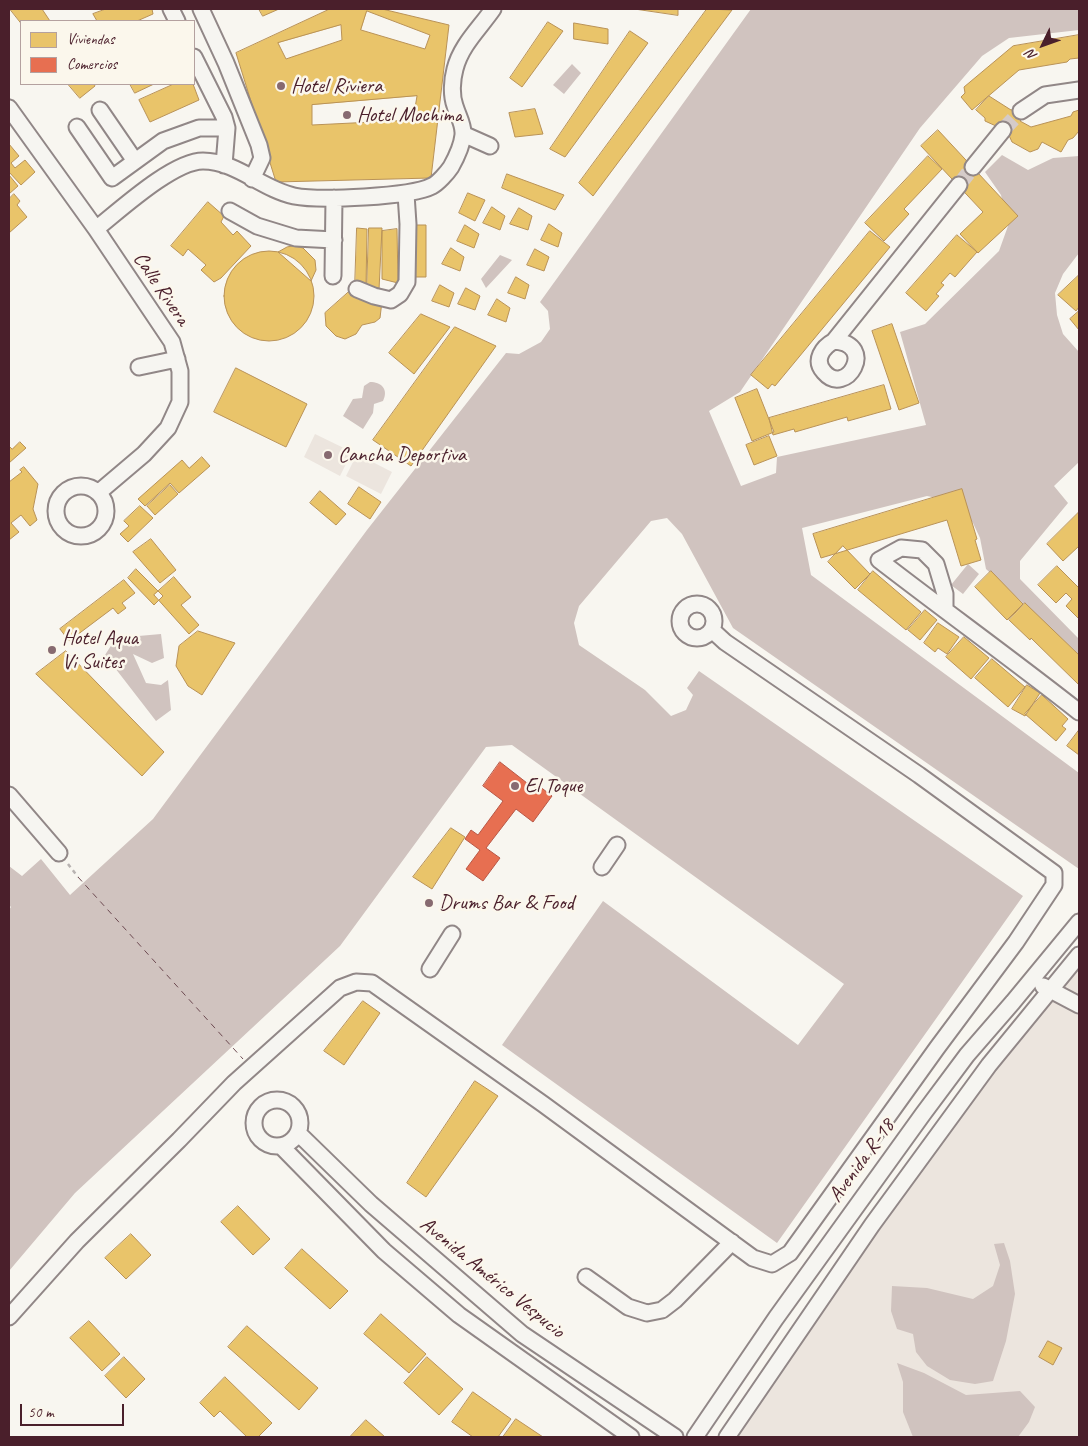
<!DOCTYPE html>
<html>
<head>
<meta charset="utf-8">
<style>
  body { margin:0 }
  #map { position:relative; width:1088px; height:1446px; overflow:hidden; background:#f8f6f0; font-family:Caveat,sans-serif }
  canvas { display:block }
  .frame { position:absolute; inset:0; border:10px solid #4a1f2b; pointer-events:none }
  .legend { position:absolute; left:20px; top:20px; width:175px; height:65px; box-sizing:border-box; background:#fbf7ec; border:1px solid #b4a19f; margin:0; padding:6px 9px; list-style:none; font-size:15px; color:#4a1f2b }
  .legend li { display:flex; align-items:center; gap:10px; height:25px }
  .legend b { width:25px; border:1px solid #b4a19f }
  .north { position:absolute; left:1018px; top:20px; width:50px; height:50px; -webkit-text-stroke:4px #fbf7ec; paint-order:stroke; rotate:228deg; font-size:14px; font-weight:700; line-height:20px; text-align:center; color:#4a1f2b }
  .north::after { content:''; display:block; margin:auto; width:18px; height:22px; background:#4a1f2b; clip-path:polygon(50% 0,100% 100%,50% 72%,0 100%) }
  .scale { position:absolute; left:20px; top:1404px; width:104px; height:22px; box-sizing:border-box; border:2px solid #4a1f2b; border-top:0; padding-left:6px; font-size:15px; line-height:18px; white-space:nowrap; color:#4a1f2b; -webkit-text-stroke:4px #fbf7ec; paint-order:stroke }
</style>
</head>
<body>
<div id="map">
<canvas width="1088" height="1446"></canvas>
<div class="frame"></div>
<ul class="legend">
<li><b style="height:14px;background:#e9c46a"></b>Viviendas</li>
<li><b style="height:14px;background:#e76f51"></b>Comercios</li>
</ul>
<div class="north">N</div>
<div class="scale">50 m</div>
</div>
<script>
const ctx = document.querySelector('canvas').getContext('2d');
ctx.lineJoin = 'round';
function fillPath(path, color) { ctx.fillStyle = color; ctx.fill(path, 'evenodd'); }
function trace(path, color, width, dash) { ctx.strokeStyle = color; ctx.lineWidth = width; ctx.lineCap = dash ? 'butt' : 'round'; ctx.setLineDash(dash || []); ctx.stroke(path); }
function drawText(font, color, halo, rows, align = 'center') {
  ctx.font = font + ' Caveat,sans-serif'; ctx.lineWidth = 5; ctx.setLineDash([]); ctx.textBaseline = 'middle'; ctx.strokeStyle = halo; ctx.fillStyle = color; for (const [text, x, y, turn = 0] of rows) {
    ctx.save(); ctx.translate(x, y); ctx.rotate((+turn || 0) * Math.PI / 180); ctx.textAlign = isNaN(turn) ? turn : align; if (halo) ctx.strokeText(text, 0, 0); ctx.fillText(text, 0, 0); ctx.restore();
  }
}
fillPath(new Path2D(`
  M315 434 352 452 340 476 304 457Z
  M357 454 392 472 381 494 346 476Z
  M1079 955V1437H728L872 1225Z`), '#ece5de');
fillPath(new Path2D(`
  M751 9H1079V30L1009 38 982 56 920 128 740 392 709 411 741 486 776 473 777 457 926 425 900 332 925 324 999 251 1008 226 1001 195 985 172 1002 155 1028 170 1053 158 1079 156V253L1063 274 1055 293 1057 315 1063 334 1079 352V462L1054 486 1068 503 1020 561V579L1079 639V655L986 569 980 538 973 523 951 501 927 496 802 528 811 575 1079 773V869L733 628 682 534 667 518 651 521 579 606 574 623 579 645 645 690 671 716 686 710 693 695 687 688 699 671 1023 896 777 1243 502 1045 603 901 798 1045 844 984 512 745 486 747 340 946 75 1193 9 1271V910L11 907 9 905V866L22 876 41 859 70 895 153 819 367 530 506 353 519 354 541 342 550 329 548 311 540 302Z
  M572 64 581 73 564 94 553 85Z
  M500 255 512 260 486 288 481 279Z
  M370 382C381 382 389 389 383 401L374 404 373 413 363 429 343 416 353 399 362 398 364 386Z
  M968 564 979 574 963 594 951 585Z
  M161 634 164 658 152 663 133 654 146 683 161 685 168 680 171 710 156 721 105 655 116 638Z
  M1004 1243 1010 1261 1015 1294 1006 1341 993 1381 975 1384 950 1380 927 1366 916 1352 913 1334 897 1329 891 1311 892 1286 927 1288 973 1299 993 1286 1000 1265 994 1244Z
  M897 1363 924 1373 966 1395 1020 1391 1035 1407 1029 1422 1018 1437H913L903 1412V1382Z`), '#d0c3bf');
const homes = new Path2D(`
  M10 9H42L50 21H21V23Z
  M106 9H152L153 14 137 21H97L93 14Z
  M259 9H279L263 16Z
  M330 9H382L449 25 431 178 276 182 236 53Z
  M635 9H678V15Z
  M707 9 732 10 593 196 579 183Z
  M367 11 430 35 425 49 361 30Z
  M548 22 563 31 522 87 510 78Z
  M574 23 608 29V44L574 39Z
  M341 25 342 40 286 59 278 43Z
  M630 31 648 43 565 157 550 149Z
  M1079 35V58L1070 59 1067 62 1019 70 972 110 961 97 965 93 964 87 1013 46Z
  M68 84H94L95 86 80 98Z
  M130 84H154L135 93Z
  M174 84H193L199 100 150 122 139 100Z
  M417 96 413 120 312 125V105Z
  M989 96 1011 110 1018 108 1026 115 1020 121 1031 127 1071 116 1073 112 1079 110V131L1073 138 1068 140 1061 152 1042 142 1038 149 1030 152 1012 142 1007 131 985 121V118L976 110Z
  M535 109 543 134 515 137 509 113Z
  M938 130 1018 216 978 253 960 234 983 212 921 146Z
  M9 144 19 156 11 163 15 168 25 160 35 172 21 185 9 172Z
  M928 156 942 169 904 209 909 214 884 241 865 223Z
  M507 174 564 195 555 210 502 188Z
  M9 175 18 186 9 194Z
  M468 193 485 200 475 221 459 213Z
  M14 194 20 201 17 205 27 217 9 233V199Z
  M208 202 224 216 221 222 233 235 237 231 251 246 221 278 214 282 201 270 206 265 188 249 183 256 171 246Z
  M492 207 505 216 500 230 483 223Z
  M519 208 532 216 528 230 510 224Z
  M549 224 562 233 558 247 541 240Z
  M414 225H426V277H414Z
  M465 225 479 234 474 248 457 241Z
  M357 228 367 229 366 287H355Z
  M369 228H382L379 290 367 289Z
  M397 229 398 283 382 279V231Z
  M870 231 890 247 775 386 772 384 768 389 751 375Z
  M957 235 977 252 955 277 950 273 941 283 944 285 936 294 939 296 926 311 906 293Z
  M295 246 303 248 315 260 316 270 311 281 278 252 287 247Z
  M451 248 464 257 460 271 442 264Z
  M535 249 549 257 544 271 527 265Z
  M224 296a45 45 0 1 1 90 0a45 45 0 1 1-90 0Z
  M1079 275V307L1076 311 1058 295Z
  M516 277 529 285 525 299 508 293Z
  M440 285 454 293 449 307 432 301Z
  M466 288 480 296 475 310 458 304Z
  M351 290 382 301 380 318 375 322 362 325 356 334 345 339 336 336 326 326 325 313Z
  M497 299 510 308 506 322 488 315Z
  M1079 311V330L1070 319Z
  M421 314 450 327 414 374 389 353Z
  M892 324 919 403 899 410 872 331Z
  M455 327 496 346 411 466 373 440Z
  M236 368 307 404 286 447 214 412Z
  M884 385 891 409 848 421 847 417 795 432 794 429 773 435 769 418Z
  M757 389 774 432 752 441 735 398Z
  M769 436 777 456 754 465 746 445Z
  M20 442 26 448 9 463V446L12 449Z
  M202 457 210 466 179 493 170 483 145 506 138 499 182 460 189 468Z
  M24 467 38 484 33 509 37 520 30 526 21 515 11 523 19 532 9 540V482L22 472 20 470Z
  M170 485 178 494 155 515 147 506Z
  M359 487 381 502 370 519 348 504Z
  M962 489 977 539 975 540 981 560 961 566 947 520 821 558 813 534Z
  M320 491 346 514 336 525 310 503Z
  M140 506 153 518 128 542 120 534 129 526 124 521Z
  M1079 512V546L1063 561 1047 544Z
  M151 539 176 570 160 583 133 552Z
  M843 546 870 574 855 589 828 562Z
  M1057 566 1079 588V619L1066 606 1072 599 1066 593 1056 603 1038 585Z
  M136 569 163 596 154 605 128 578Z
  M873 571 921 612 906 630 858 590Z
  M991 571 1023 604 1007 620 975 587Z
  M174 577 191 597 181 605 199 625 189 634 154 595Z
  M124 580 135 593 122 603 126 608 118 614 113 608 69 641 60 629Z
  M1025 603 1079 655V685L1031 638 1030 640 1009 620Z
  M925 610 937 620 920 640 908 630Z
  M938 623 959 637 947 654 938 648 935 652 924 643Z
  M198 631 235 643 202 695 188 686 176 666 179 646Z
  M964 637 989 658 971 679 946 657Z
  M66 651 164 752 142 776 36 674Z
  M992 659 1025 687 1008 707 975 678Z
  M1027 685 1040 693 1025 716 1012 709Z
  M1042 695 1068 719 1062 726 1066 729 1056 741 1025 714Z
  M1079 730V755L1067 746Z
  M451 828 465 837 432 889 413 877Z
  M363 1001 380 1013 344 1065 324 1051Z
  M475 1081 498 1096 426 1197 407 1183Z
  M238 1206 270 1239 253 1255 221 1222Z
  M131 1234 151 1255 126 1279 105 1258Z
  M302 1249 348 1291 330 1309 285 1268Z
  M381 1314 426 1354 409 1373 364 1334Z
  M89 1321 120 1354 102 1371 70 1338Z
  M247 1326 318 1388 299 1410 228 1347Z
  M1048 1341 1062 1348 1053 1365 1039 1357Z
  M124 1357 145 1379 126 1398 105 1376Z
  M427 1357 463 1389 439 1415 404 1383Z
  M225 1377 272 1423 258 1437H247L220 1411 214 1417 200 1403Z
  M473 1392 511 1419 498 1437H473L452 1422Z
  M516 1419 543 1437H503Z
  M366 1420 385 1437H350Z`);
fillPath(homes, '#e9c46a');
trace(homes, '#b99257', 1);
const shops = new Path2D(`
  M500 762 527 783 530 779 552 796 533 822 516 809 486 848 500 858 483 881 466 869 480 850 465 839 471 830 478 835 503 801 483 786Z`);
fillPath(shops, '#e76f51');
trace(shops, '#b85746', 1);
trace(new Path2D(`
  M78 877 243 1059`), '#6d4a51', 1, [6, 5]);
trace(new Path2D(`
  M1003 130 1021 111
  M959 185 973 167`), '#d5cbc9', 15, [15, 8]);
const minor = new Path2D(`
  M171 9 177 21
  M201 9 226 63 259 145 262 158 252 179
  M194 57 224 117 227 128 224 165
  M9 108 96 229 172 342 180 371V402L168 428 144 454 98 493
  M100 110 135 161
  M1021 111 1045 95 1079 90
  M77 127 112 178 163 141 199 128H227
  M463 134 490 146
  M973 167 1003 130
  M230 211 257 226 296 238 334 240
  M96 229C120 210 173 161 203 161 236 161 262 189 294 196 319 201 411 197 432 186 438 183 447 173 451 167 456 158 462 145 463 135 464 125 458 116 455 106 451 95 452 80 455 69 461 45 480 28 493 9
  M333 276 334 198
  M357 289 374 296 391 300 400 294 407 282 408 224 406 194
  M834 341C878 344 846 398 824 372 813 360 823 347 834 341L959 185
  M139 367 177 359
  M56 511a25 25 0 1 1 50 0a25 25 0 1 1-50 0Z
  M680 621a17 17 0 1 1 34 0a17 17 0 1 1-34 0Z
  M945 610V594L936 564 922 550 901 548 879 560C945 611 1013 660 1079 712
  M9 795 59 853
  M602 867 617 845
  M430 969 452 934
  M1043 986 1079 1005
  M254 1123a23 23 0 1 1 46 0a23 23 0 1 1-46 0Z
  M298 1133 371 1204 522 1334 675 1437
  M281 1146 384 1251 459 1315 631 1437
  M586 1277 628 1307 647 1313 662 1310 675 1300 732 1242
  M9 1317 77 1241 179 1140 234 1083 340 988 356 982 372 983 543 1104 753 1258 772 1264 790 1253 937 1048 1016 942 1054 885V873L919 775 725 642 712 630
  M695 1437 776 1318 923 1114 967 1055 1013 1002 1079 922
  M727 1437 872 1225 989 1065 1079 955`);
trace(minor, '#918787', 19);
trace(new Path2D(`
  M68 864 78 877`), '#b8b3b1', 2.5, [4, 4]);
trace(minor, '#f6f5f1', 15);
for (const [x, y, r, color] of [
  [281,86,5,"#876a70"],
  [347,115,5,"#876a70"],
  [328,455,5,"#876a70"],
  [52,650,5,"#876a70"],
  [515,786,5,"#876a70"],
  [429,903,5,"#876a70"]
]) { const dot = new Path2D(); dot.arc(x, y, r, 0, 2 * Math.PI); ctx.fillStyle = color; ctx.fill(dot); trace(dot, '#fbf7ec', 2); }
drawText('21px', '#4a1f2b', '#fbf7ec', [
  ["Hotel Riviera",291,86],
  ["Hotel Mochima",357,115],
  ["Cancha Deportiva",338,455],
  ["Hotel Aqua",62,638],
  ["Vi Suites",62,662],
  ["El Toque",525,786],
  ["Drums Bar & Food",439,903]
], 'left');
drawText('21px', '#4a1f2b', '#fbf7ec', [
  ["Calle Rivera",161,289,56],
  ["Avenida R-18",862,1161,-54],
  ["Avenida Américo Vespucio",492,1278,39]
]);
</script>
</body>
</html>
